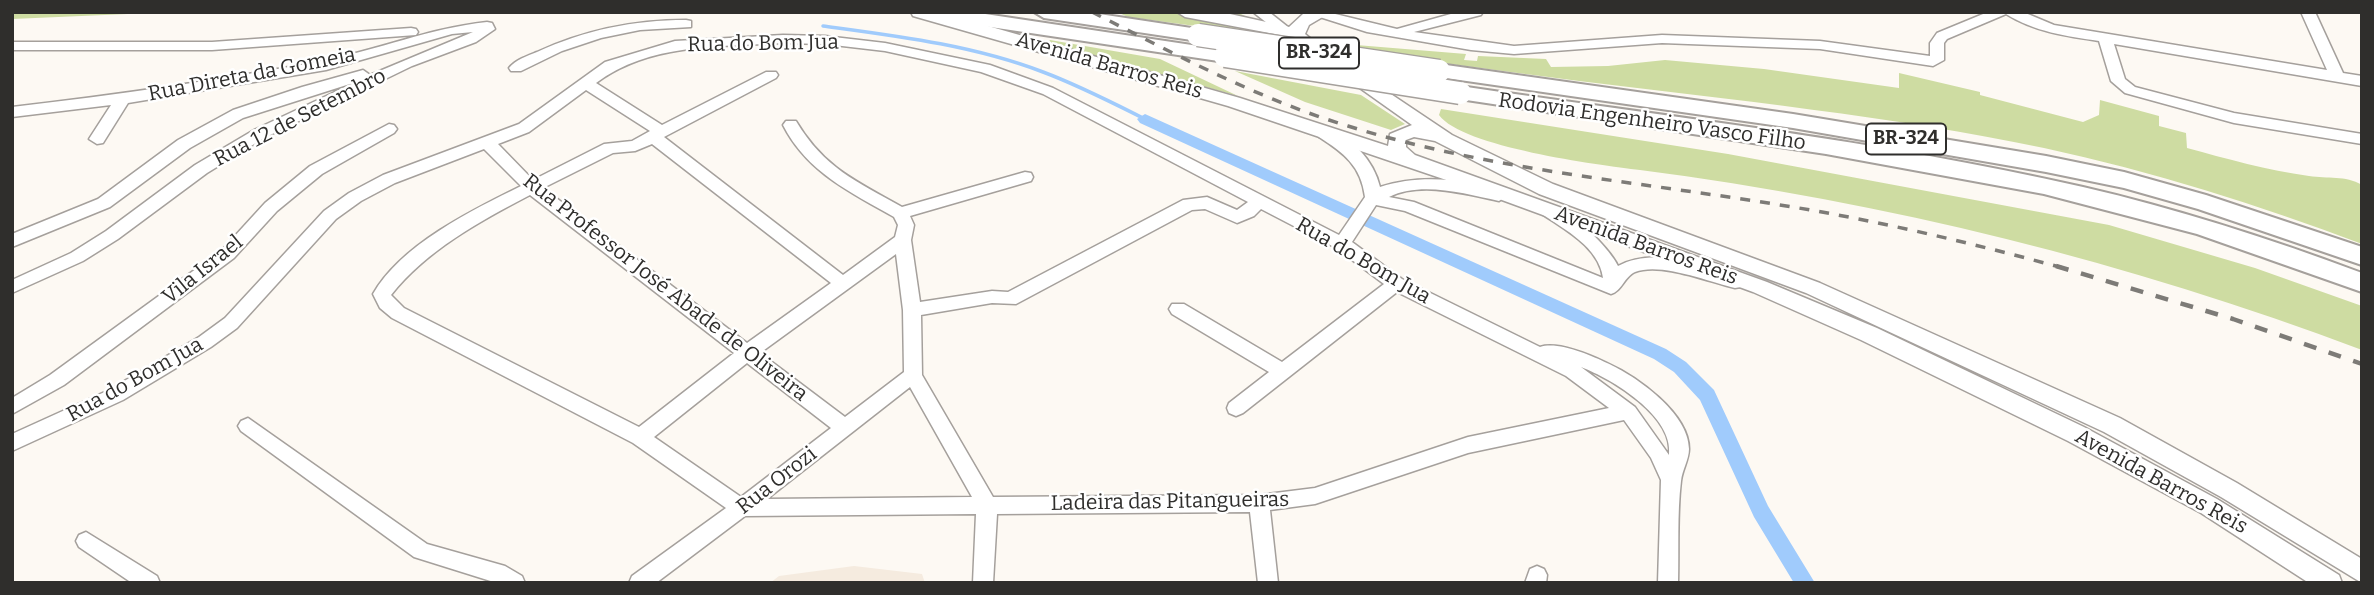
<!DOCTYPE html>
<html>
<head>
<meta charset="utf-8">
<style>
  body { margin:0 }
  #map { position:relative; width:2374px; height:595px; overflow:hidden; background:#fdf9f3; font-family:Bitter,serif }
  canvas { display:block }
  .frame { position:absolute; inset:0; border:14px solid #2f2e2c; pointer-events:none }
</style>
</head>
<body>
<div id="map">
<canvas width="2374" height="595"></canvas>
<div class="frame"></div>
</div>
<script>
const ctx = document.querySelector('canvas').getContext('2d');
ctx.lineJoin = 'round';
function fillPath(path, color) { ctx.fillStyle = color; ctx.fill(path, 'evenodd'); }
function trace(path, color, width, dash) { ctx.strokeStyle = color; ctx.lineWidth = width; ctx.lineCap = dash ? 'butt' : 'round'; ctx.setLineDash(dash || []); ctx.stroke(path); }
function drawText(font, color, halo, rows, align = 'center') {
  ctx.font = font + ' Bitter,serif'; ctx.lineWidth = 5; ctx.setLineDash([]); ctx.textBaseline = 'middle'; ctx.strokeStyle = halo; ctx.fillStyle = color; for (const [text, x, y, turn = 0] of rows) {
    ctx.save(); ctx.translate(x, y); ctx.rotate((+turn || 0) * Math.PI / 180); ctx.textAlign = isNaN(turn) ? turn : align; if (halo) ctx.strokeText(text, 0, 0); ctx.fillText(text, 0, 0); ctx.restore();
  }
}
fillPath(new Path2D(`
  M854 566 922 574 925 583H770L779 576Z`), '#f5ebdf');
fillPath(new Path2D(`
  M12 12H174L12 19Z
  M1117 12H1237L1257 22 1270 36 1128 17Z
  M1050 40 1160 59 1238 96 1048 43Z
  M1344 44 1466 54 1464 60 1477 61 1478 56 1546 59 1551 67 1608 66 1665 60 1764 69 1899 88V73L1980 92V95L2083 122 2099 115 2100 100 2159 116V126L2186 133 2187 148C2227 159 2267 170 2309 176 2328 179 2345 175 2362 185V244C2258 205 2152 171 2044 148 1891 116 1734 100 1579 81 1500 71 1422 60 1344 49Z
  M1235 71 1361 95 1405 124 1391 130 1305 102Z
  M1441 109 1728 154 2109 225 2255 268 2362 306V350C2129 262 1887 202 1640 170 1598 165 1462 147 1439 115Z`), '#cedca2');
trace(new Path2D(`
  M823 26C897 36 972 45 1043 72 1078 85 1111 102 1145 119`), '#a0cbfc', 3.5);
fillPath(new Path2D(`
  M1145 114 1666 349 1686 362 1714 390 1768 506 1815 583H1794L1754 517 1700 400 1674 372 1654 359 1140 123 1137 119Z`), '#a0cbfc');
const minor = new Path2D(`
  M1253 12H1269L1293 31 1286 35 1281 34Z
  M1304 12H1327L1397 29 1458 12H1483L1481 15 1414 32 1514 46 1662 35 1820 41 1930 56V43L1937 33 1988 12H2023L2054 25 2327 70 2301 12H2315L2343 73 2362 76V86L2114 44 2125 79 2135 87 2234 113 2362 134V144L2234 123 2125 93 2111 81 2099 41C2066 36 2035 32 2006 14L1947 39 1944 43V60L1933 66 1820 49 1662 43 1514 54 1471 50 1367 32Z
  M686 20 691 21V27L640 30 601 38 562 51 521 71H511L509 68C515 60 527 56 537 52 585 30 633 20 686 20Z
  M487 22 492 23 495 29 476 42 412 66 264 138 207 173 118 239 83 261 12 293V280L71 253 106 231 195 165 254 130 356 82 243 118 190 148 110 207 12 247V234L98 199 178 140 233 110 302 87 363 70 370 75 473 32 452 34 326 70 128 103 103 143 97 144 89 139 111 105 12 117V107C116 95 219 80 322 61 378 50 430 28 487 22Z
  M411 28 416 29 418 32 416 35 212 50H12V42H212Z
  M783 35 825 36 885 43 990 65 1053 88 1339 235 1365 197C1361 166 1344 153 1319 137L1316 133 1319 129 1324 128C1351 135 1374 161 1380 187 1420 174 1464 179 1505 191L1507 195 1499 201C1465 194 1422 181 1389 197L1414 202 1603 278C1599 247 1565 230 1542 214L1540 210 1542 206C1563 200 1610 248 1618 266 1655 246 1703 266 1741 277L1744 282 1741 287 1735 288C1709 282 1661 262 1635 272 1624 277 1622 291 1611 294L1405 211 1376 205 1352 242 1402 279 1540 347C1558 341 1590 355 1607 363 1636 376 1689 413 1689 449 1689 460 1682 470 1681 481 1677 514 1679 549 1678 583H1658L1661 480 1651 458 1624 420 1468 453 1315 504 1270 510 1278 583H1258L1250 512 997 514 993 583H973L976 514 745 516 656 583H629L632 576 726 508 633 443 392 318 380 308 373 294C401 245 472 210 521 186L484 149 395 183 361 201 336 219 237 328 211 347 123 400 12 451V434L109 390 199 337 225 318 324 211 349 193 383 175 519 124 605 62 675 41ZM783 43 825 44 885 51 981 72 1043 94 1248 202 1237 210 1207 197 1183 200 1008 292 992 291 920 302 911 240 914 225 910 216 1031 181 1033 177 1031 173 1025 172 902 207C856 181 824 168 796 121H786L783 125C807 172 850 192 894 217L898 225 895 237 843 275 664 137 776 78 778 75 776 72H766L662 125 596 83C649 43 719 47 783 43ZM586 90 650 131 632 141 604 144 533 180 498 144 529 132ZM652 144 831 283 747 343 543 188 613 153 635 151ZM530 195 734 353 639 427 404 308 391 295C427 250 480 221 530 195ZM1205 209 1237 223 1254 216 1261 209 1336 248 1384 284 1282 362 1184 304H1172L1169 309 1172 314 1269 372 1229 403 1227 408 1229 413 1236 416 1243 413 1397 292 1566 376 1609 408 1468 437 1315 488 1259 495 993 497 922 375 921 315 992 303 1016 304 1192 210ZM896 254 903 310 904 372 845 417 760 353ZM747 363 831 428 741 497 654 437ZM1581 367C1612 379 1674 416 1669 455L1635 407ZM910 387 972 497 767 499Z
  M389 124 394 125 397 129 394 133 322 174 277 211 234 258 64 385 12 414V398L50 375 222 250 265 203 310 166Z
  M248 418 427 544 505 566 522 576 525 583H497L414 557 241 431 238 426 241 421Z
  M86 532 157 576 160 583H132L79 547 76 541 79 535Z
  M1537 566 1544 569 1547 575 1546 583H1525L1530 569Z`);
const major = new Path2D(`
  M911 12H939L1240 98 1388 146 1390 134 1412 125 1340 74 1349 68 1355 70 1452 135 1553 184 1820 283 2120 418 2237 483 2362 559V583L2221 497 2104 432 1806 293 1539 194 1435 141 1414 137 1406 140V147L1415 155 1767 282 1877 328 2084 427 2217 499 2339 575 2342 583H2309L2201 513 2068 441 1861 340 1753 292 1461 185 1228 106 913 16Z
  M1177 12H1221L1289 27 1303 14 1325 12 1326 15 1309 25 1305 34 1329 54 1320 59 1314 58 1280 35 1185 17Z`);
const highway = new Path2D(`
  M920 12H972L1225 50 1232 52 1235 56 1232 60 1225 62 930 18Z
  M1034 12H1086L1198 29 1205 31 1208 35 1205 39 1198 41 1044 18Z
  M1439 64 1793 114 2046 156 2124 172 2206 195 2362 247V265L2198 209 2124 188 2046 172 1793 128 1432 76 1429 71 1432 66Z
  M1460 86C1668 117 1878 140 2083 187 2178 209 2271 239 2362 273V292L2197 234 2044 194 1826 154 1453 98 1449 93 1453 88Z`);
trace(minor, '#a5a09c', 3);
trace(major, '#a5a09c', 3);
trace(highway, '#a5a09c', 4);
fillPath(minor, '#fff');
fillPath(major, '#fff');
fillPath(highway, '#fff');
trace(new Path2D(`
  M1092 12C1175 54 1258 99 1348 126 1486 169 1631 181 1774 204 1871 219 1968 242 2063 268`), '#7d7b77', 3.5, [10, 10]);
trace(new Path2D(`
  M2056 266 2233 319 2362 364`), '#7d7b77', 4.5, [13, 13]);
const highwayBridge = new Path2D(`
  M1198 35 1439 71
  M1225 56 1460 93`);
trace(highwayBridge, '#a5a09c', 25, []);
trace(highwayBridge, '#fff', 22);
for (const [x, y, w] of [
  [1319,53,80],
  [1906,139,80]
]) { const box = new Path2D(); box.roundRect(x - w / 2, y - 15.5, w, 31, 5); ctx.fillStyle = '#fff'; ctx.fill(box); trace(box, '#2f2e2c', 2); }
drawText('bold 19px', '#2f2e2c', null, [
  ["BR-324",1319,53],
  ["BR-324",1906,139]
]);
drawText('21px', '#2f2e2c', '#fff', [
  ["Rua do Bom Jua",763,44,-1],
  ["Avenida Barros Reis",1109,66,16],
  ["Rua Direta da Gomeia",252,75,-11],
  ["Rua 12 de Setembro",300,118,-27],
  ["Rodovia Engenheiro Vasco Filho",1652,122,8],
  ["Avenida Barros Reis",1646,246,20],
  ["Rua do Bom Jua",1363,261,30],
  ["Vila Israel",203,270,-39],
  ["Rua Professor José Abade de Oliveira",665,288,38],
  ["Rua do Bom Jua",135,380,-29],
  ["Rua Orozi",777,481,-38],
  ["Avenida Barros Reis",2161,482,29],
  ["Ladeira das Pitangueiras",1170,502,-1]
]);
</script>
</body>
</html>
